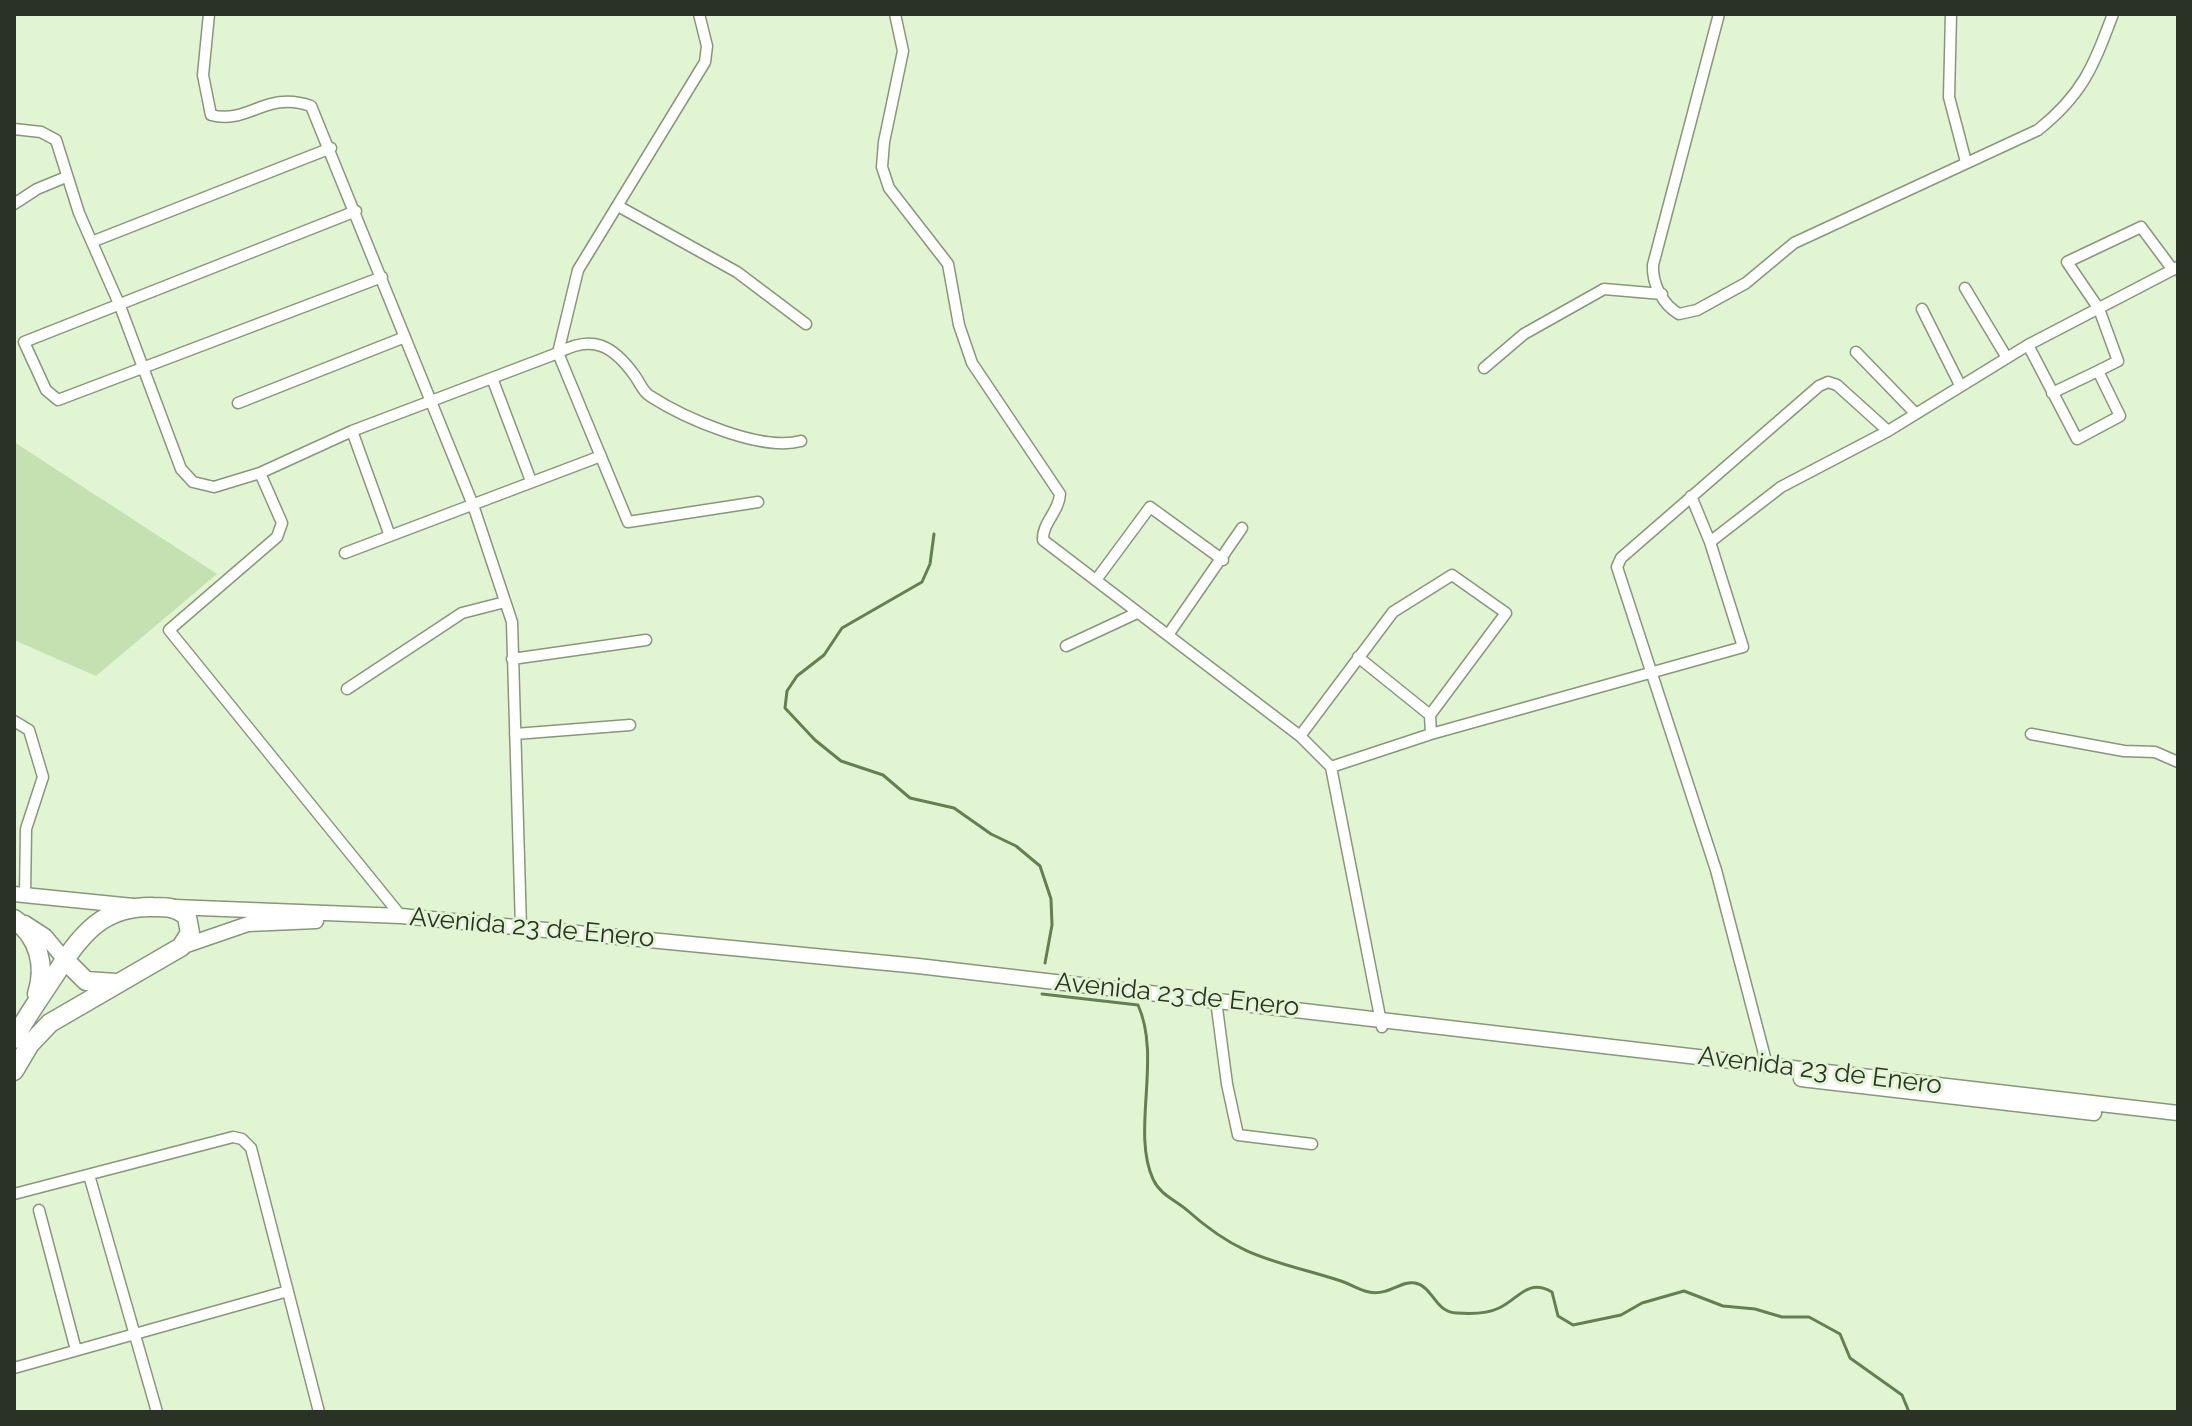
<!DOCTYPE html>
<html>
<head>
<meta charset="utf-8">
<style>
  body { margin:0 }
  #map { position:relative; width:2192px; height:1426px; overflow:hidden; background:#e1f5d3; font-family:Raleway,sans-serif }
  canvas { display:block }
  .frame { position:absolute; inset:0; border:16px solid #2a3225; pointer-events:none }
</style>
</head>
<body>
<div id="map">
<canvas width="2192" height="1426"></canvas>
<div class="frame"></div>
</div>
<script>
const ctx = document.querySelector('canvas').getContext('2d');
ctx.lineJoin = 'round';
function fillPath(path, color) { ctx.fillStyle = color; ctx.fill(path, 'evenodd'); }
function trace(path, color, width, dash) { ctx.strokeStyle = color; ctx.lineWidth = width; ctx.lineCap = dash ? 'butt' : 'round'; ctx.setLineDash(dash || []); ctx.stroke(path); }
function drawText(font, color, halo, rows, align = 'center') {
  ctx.font = font + ' Raleway,sans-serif'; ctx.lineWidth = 6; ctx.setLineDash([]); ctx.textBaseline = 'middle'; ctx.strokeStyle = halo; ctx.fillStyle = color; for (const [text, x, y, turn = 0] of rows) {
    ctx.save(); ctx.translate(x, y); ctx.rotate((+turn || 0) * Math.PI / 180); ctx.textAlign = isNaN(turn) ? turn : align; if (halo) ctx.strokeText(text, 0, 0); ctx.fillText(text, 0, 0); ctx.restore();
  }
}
fillPath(new Path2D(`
  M14 442 217 574 96 676 14 640Z`), '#c5e1b2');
trace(new Path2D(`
  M934 534 930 564 922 582 842 628 824 655 797 676 787 691 785 708 815 740 841 761 883 775 910 798 954 808 991 834 1016 846 1040 866 1051 899 1052 925 1045 963
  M1042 994 1138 1005C1162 1058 1131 1131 1153 1179 1161 1196 1176 1200 1188 1211 1243 1260 1275 1260 1341 1281 1350 1284 1359 1290 1369 1292 1389 1296 1401 1280 1415 1283 1434 1287 1434 1312 1457 1313 1471 1314 1487 1314 1499 1308 1519 1299 1527 1278 1552 1292L1558 1316 1573 1325 1621 1315 1642 1303 1684 1291 1723 1306 1755 1309 1782 1317H1809L1840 1334 1850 1358 1902 1395 1909 1412`), '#657e52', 3);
const street = new Path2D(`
  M209 14 203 75 211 115C248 125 266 90 311 106L473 505 512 622 521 927
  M699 14 707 46 705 62 578 270 558 353C592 334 613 345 635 376 640 383 643 392 650 396 684 418 761 452 801 441
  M895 14 903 51 884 142 882 167 889 188 948 264 959 325 972 363 1060 494C1059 512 1042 523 1043 540L1300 736 1331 767 1382 1027
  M1719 14 1653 265C1652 284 1663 305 1679 314L1697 310 1746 283 1794 243 2038 130C2083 94 2093 67 2113 14
  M1951 14 1949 97 1966 162
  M14 129 41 132 56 140 79 213 120 306 181 469 193 482 214 487 260 473 352 431 558 353 628 522 758 502
  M14 204 37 189 66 177
  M618 206 737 272 806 324
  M356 211 24 342 46 390 58 400 382 277
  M94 241 331 148
  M1965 288 2007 358
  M1922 309 1960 385
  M2028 345 2077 439 2120 416 2098 371 2118 361 2099 309 2067 262 2141 227 2173 270
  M1856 352 1916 414
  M1484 368 1524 334 1604 289 1662 294
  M492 378 531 481
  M2052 393 2098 371
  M238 403 405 337
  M352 431 390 536
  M260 473 282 523 277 537 169 630 401 916
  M1710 542 1781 487 1888 431 2028 345 2178 267
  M345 553 601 456
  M1096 580 1150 507 1223 560
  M1168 635 1242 528
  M1066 646 1137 613
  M1358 657 1430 715
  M512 659 646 640
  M347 689 462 613 505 602
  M14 721 29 730 43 777 26 829 25 896
  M515 734 630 725
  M2031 734 2124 751 2155 752 2178 762
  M1300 736 1393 612 1452 575 1506 613 1430 715 1431 734
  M1331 767 1431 734 1743 647 1710 542 1691 496
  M1217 1008 1227 1084 1238 1135 1312 1144
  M1767 1065 1716 870 1617 567 1621 558 1819 386 1828 382 1837 385 1888 431
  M89 1175 157 1412
  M14 1194 233 1137 242 1139 251 1148 319 1412
  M39 1210 76 1350
  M14 1368 288 1291`);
const secondary = new Path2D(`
  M14 894 133 906
  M174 907 401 916 918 966 2178 1113
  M25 923 45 936 65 960
  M181 947 248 924 316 921
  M1801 1079 2094 1113`);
const highway = new Path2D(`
  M14 919C39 937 46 966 37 994
  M65 960 86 981 116 983
  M14 1039C29 1012 47 988 64 961 87 927 109 906 153 907 167 907 177 907 187 917L190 933 181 947 50 1023 30 1044 14 1071`);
trace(street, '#869879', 13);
trace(secondary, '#869879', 17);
trace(highway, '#869879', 21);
trace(street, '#fff', 10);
trace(secondary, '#fff', 14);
trace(highway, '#fff', 18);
drawText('26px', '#2a3225', '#e1f5d3', [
  ["Avenida 23 de Enero",532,928,5],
  ["Avenida 23 de Enero",1177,995,6],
  ["Avenida 23 de Enero",1820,1071,7]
]);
</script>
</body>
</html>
